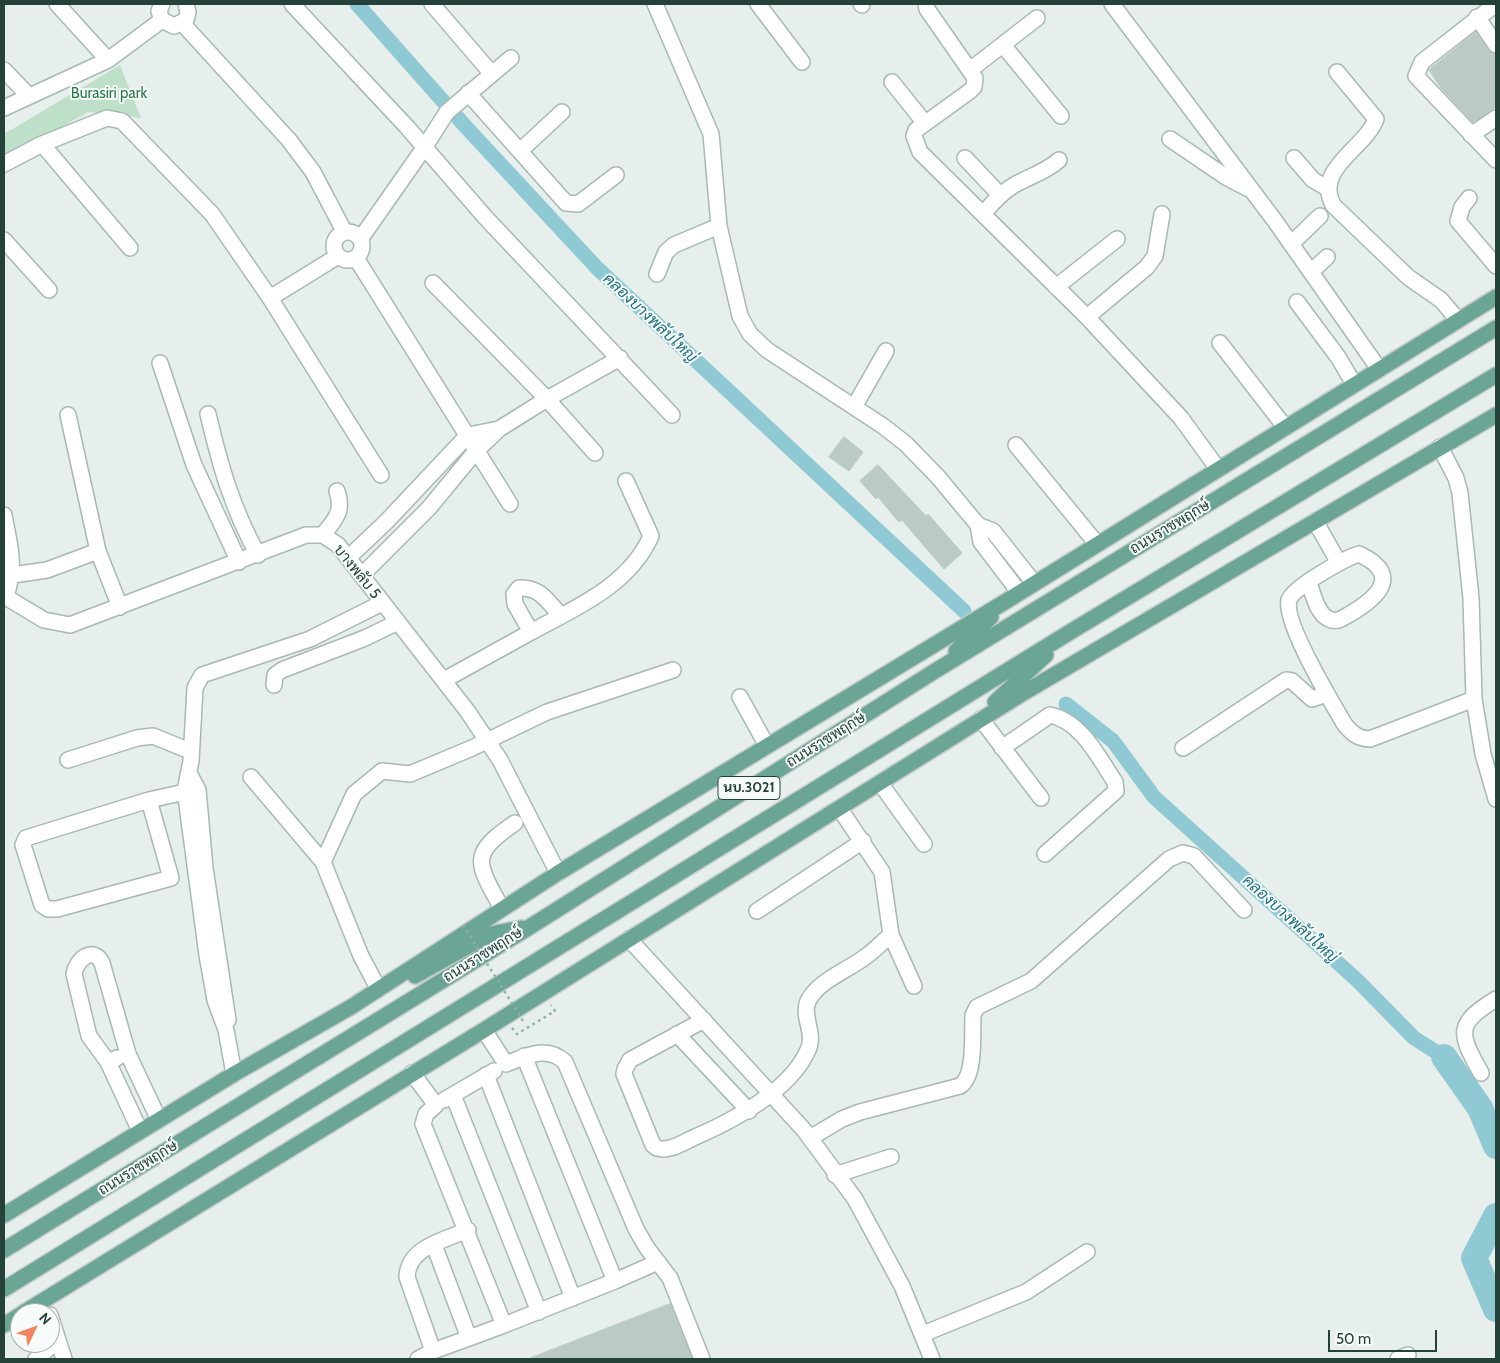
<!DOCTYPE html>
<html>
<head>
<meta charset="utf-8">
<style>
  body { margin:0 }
  #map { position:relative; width:1500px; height:1363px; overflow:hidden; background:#e6efeb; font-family:Cabin,sans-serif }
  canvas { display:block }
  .frame { position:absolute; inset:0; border:5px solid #24423a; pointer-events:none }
  .north { position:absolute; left:10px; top:1303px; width:50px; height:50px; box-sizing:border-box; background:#f7fbf9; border:1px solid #a3b1ad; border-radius:50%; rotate:48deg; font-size:14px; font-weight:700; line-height:20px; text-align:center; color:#24423a }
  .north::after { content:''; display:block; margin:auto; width:18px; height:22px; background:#f4845f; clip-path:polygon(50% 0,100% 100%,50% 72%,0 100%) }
  .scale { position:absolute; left:1328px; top:1330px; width:109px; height:22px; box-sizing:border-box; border:2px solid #24423a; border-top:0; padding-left:6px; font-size:15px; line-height:18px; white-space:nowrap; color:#24423a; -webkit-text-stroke:4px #f7fbf9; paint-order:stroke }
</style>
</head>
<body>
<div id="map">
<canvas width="1500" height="1363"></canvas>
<div class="frame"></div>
<div class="north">N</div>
<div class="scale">50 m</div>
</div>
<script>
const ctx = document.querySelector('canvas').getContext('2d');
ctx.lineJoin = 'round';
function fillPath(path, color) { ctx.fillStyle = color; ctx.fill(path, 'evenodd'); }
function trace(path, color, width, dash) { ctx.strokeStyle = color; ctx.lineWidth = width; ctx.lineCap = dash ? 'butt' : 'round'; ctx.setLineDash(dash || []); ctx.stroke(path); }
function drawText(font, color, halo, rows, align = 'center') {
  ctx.font = font + ' Cabin,Sarabun,sans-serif'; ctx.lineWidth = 4; ctx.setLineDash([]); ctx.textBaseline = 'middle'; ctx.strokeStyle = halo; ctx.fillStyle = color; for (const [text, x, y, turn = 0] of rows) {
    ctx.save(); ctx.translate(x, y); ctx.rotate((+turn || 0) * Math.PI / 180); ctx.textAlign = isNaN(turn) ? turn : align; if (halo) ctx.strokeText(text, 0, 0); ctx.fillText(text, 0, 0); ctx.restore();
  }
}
fillPath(new Path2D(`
  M120 65 141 118 88 112 4 160V134Z`), '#bfe0c8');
trace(new Path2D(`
  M357 4 465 126 597 268 964 611
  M1066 704 1113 741 1154 797 1358 981 1414 1038 1444 1057`), '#8ec9d4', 15);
trace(new Path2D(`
  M1444 1057 1480 1108 1496 1146
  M1496 1216 1474 1258 1496 1309`), '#8ec9d4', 26);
const building = new Path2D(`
  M1476 32 1489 51 1496 54V107L1473 122 1441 88 1429 70Z
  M844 437 863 452 849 471 829 457Z
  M878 465 926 516 928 514 962 553 944 569 902 520 899 522 878 497 876 499 860 481Z
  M670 1304 692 1359H531V1358Z`);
fillPath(building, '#bbcac4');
trace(building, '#b8c9c2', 1);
const minor = new Path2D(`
  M57 4 108 60
  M162 4 159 11 162 20 174 26 186 20 188 12 186 4
  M292 4 407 127 485 217 672 415
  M432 4 492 74
  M655 4 711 134 719 226 740 316 750 334 767 350 883 426 906 444 938 477 978 525 993 531 1034 583
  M758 4 802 62
  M861 4 862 5
  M926 4 927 9 975 78 974 87 970 91 916 130 914 136 920 152 1087 317 1181 418 1218 469
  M1112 4 1275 221 1379 369
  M1496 4 1422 62 1416 76 1496 160
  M1477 17 1496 45
  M182 23 289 140 313 172 344 231
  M1003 45 1061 116
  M4 70 28 95
  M970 70 1037 18
  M1337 72 1376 119C1365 149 1314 168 1333 205L1408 277 1441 300 1458 320
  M892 82 924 122
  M468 93 566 203 578 204 616 175
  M4 108 108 60 162 20
  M1471 135 1496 118
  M1170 139 1226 177 1247 188
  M42 144 130 248
  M520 151 562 112
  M965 158 1000 195
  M1294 158 1313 180 1327 188
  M4 164 42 144 107 118 122 121 212 214 270 298 381 475
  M1469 198 1462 207 1458 221 1496 266
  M983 214C994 201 1006 188 1022 181 1036 174 1048 170 1059 160
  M334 246a14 14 0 1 1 28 0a14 14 0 1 1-28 0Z
  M361 238 424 148 447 112 511 58
  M4 240 49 290
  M1291 244 1320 216
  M356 258 510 504
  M1311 272 1327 257
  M657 274 666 252 674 245 719 226
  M433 283 547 399 595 453
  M1056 287 1117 239
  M270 298 338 256
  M1297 302 1338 357 1354 384
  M1087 317 1147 267 1155 256 1162 214
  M1220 343 1285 427
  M160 363 194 465 239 562
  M854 407 886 351
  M208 414C220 465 232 508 258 555
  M68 415 98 551 120 607
  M1016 445 1097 544
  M1440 447 1456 478 1460 493 1471 598 1474 699 1483 754 1496 799
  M4 515C10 548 16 563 6 597
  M1315 521 1339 563
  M978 525 981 542 1019 592
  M323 535C335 519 344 512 337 491
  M348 558 387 521 468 435 499 429
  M13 575 47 570 98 551
  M362 575 429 508 476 451 499 429 547 399 620 358
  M1309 582C1313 594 1317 614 1329 619 1333 621 1337 621 1341 619 1371 603 1408 577 1359 554 1346 558 1293 587 1289 600 1283 621 1332 703 1345 725 1353 734 1357 738 1370 739L1474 699
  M4 596 44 620 70 625 306 535H323L338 545 468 712 500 760 558 873
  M531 632 515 604 514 594 519 588C541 587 548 602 561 616
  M444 680C473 664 502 648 531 632 575 608 629 586 651 536L626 481
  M274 685 275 675 282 670 365 638 398 622
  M740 697 767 746
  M981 719 1041 798
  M1002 748 1050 715C1081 721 1099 758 1115 782L1116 791 1045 854
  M1183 748 1286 680 1292 681 1312 699 1327 694
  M68 760 137 738 153 736 190 751
  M189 773 198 790 205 868 228 1020
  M251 777 323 862 361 956 378 988
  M880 783 924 844
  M149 800 171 878 57 909H48L42 905 23 845 26 838Z
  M149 800 194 790
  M323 862 354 794 382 771 410 774 472 748 547 712 673 670
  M502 909C478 864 467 855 515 823
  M757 911 863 841
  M891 935 914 986
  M629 939 804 1130 855 1199 902 1286 932 1359
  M704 1020 630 1060 625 1069 624 1074 653 1145 657 1148C669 1152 682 1143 693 1138 732 1121 790 1091 808 1050 816 1033 801 1016 808 1001 819 980 847 971 865 957 874 951 882 942 891 935L882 872 840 809
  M484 1030 506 1064C526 1056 547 1045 565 1062L636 1229 647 1248 670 1278 702 1359
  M677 1034 749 1111
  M524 1056 615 1281
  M117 1058 108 1062 140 1131
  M108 1062 89 1036 74 974C76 960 93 945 102 963L128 1054 159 1120
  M412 1073 436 1105 426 1114 423 1124 504 1325 615 1281 658 1262
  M1481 1073C1458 1032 1456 1024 1496 999
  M234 1074 226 1030 215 1000 207 955 185 790 191 761 195 688 202 675 310 639 382 603
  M486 1075 573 1298
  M453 1095 539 1312
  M444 1100 494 1071
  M810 1138 842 1119 860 1112 960 1086C976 1076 972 1033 973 1015L977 1007 1031 981 1169 859 1183 853 1194 856 1244 910
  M835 1175 891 1157
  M434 1245 469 1338 504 1325
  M50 1315 64 1359
  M923 1334 1026 1292 1087 1252
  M433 1351 469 1338
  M36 1359 57 1341
  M418 1359 433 1351 407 1277C408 1247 445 1240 468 1230
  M1398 1359 1408 1355`);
const major = new Path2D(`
  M956 651 991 617
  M995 702 1046 655
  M415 976 490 934 521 928
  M4 1215 234 1074 351 1007 558 873 1008 600 1496 297
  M4 1250 528 928 935 671 1496 328
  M4 1289 1075 629 1496 375
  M23 1313 484 1030 1025 692 1496 415
  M4 1325 20 1315`);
trace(minor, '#a8b8b2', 18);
trace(major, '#c2cac8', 18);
trace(new Path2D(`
  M512 1028 517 1034 555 1011 551 1005`), '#86b3a5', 2.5, [2.5, 4]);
trace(minor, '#fff', 15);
trace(major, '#6aa596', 15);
trace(new Path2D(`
  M463 925 523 1021`), '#86b3a5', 2.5, [2.5, 4]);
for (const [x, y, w] of [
  [749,788,62]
]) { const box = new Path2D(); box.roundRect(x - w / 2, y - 11.5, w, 23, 4); ctx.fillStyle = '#f7fbf9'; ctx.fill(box); trace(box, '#24423a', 1); }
drawText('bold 14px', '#24423a', null, [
  ["นบ.3021",749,788]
]);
drawText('15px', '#2d7a4b', '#f7fbf9', [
  ["Burasiri park",109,94]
]);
drawText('15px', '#24423a', '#f7fbf9', [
  ["ถนนราชพฤกษ์",1170,527,-31],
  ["บางพลับ 5",357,572,51],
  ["ถนนราชพฤกษ์",826,740,-32],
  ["ถนนราชพฤกษ์",483,955,-32],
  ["ถนนราชพฤกษ์",138,1168,-32]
]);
drawText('italic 16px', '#1c6f80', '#f7fbf9', [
  ["คลองบางพลับใหญ่",650,318,43],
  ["คลองบางพลับใหญ่",1290,919,42]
]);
</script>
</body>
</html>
